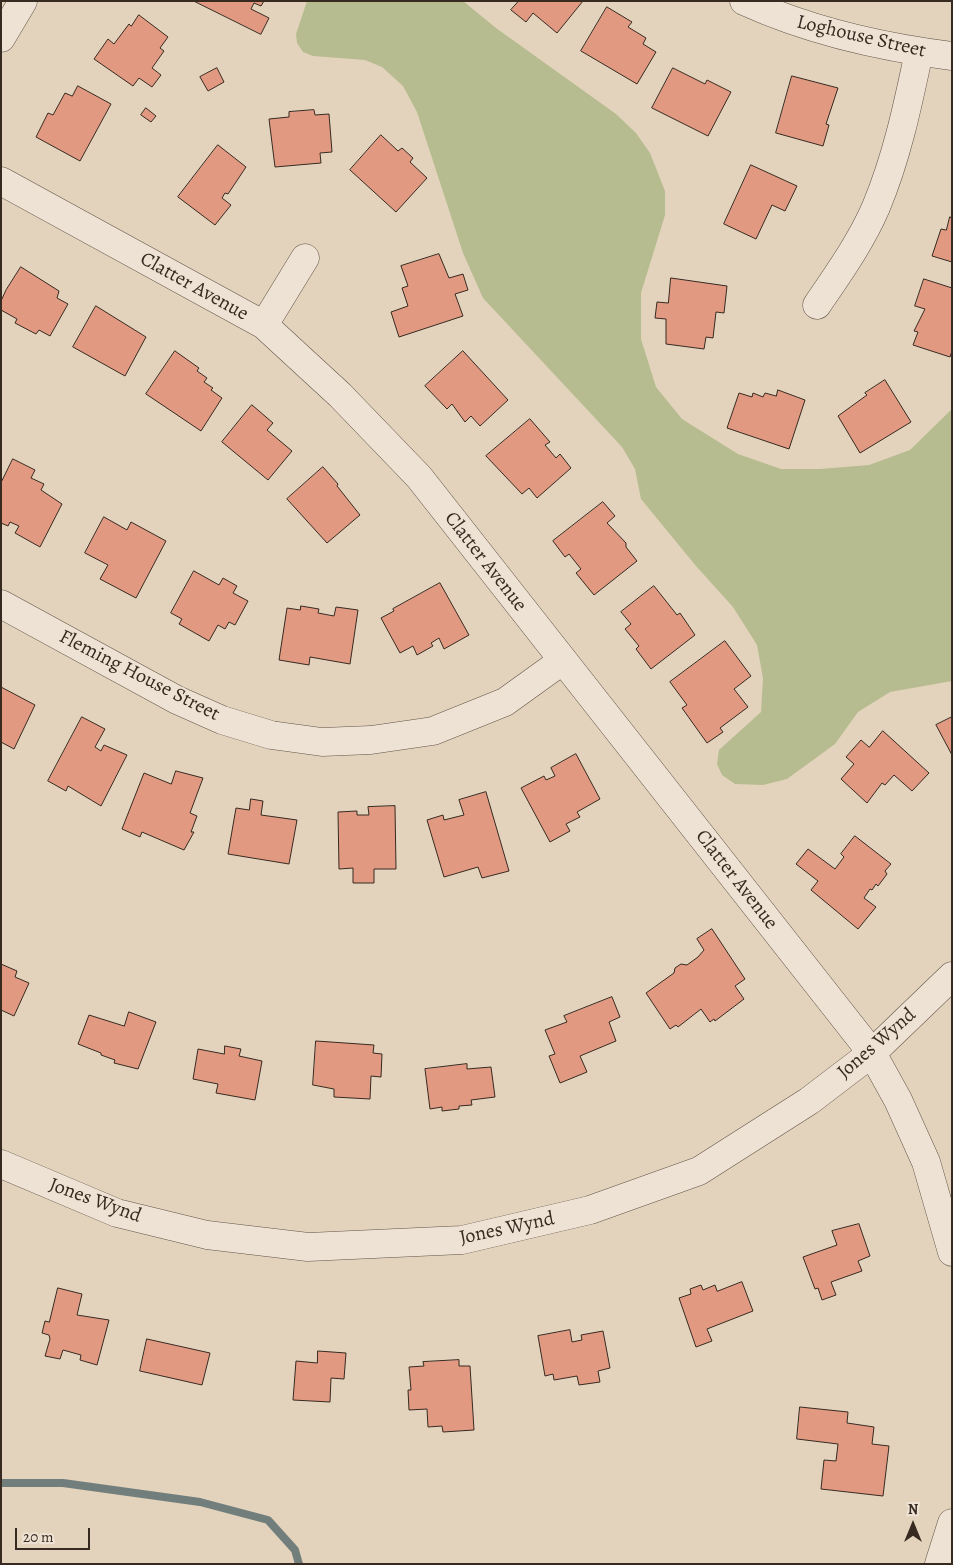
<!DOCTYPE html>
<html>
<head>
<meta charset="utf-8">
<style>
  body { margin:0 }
  #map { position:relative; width:953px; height:1565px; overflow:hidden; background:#e3d3bc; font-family:Alegreya,serif }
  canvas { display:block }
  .frame { position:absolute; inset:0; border:2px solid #362a21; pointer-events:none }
  .north { position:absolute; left:888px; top:1500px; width:50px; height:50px; -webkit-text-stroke:4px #ede2d3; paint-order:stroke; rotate:0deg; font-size:14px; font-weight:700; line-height:20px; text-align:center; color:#362a21 }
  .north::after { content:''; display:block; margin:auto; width:18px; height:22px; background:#362a21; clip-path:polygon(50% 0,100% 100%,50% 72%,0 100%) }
  .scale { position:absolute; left:15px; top:1528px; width:75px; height:22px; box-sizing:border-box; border:2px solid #362a21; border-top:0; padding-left:6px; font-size:15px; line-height:18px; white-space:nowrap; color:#362a21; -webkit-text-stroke:4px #ede2d3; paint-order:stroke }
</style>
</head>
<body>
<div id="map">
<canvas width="953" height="1565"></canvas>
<div class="frame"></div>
<div class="north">N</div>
<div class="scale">20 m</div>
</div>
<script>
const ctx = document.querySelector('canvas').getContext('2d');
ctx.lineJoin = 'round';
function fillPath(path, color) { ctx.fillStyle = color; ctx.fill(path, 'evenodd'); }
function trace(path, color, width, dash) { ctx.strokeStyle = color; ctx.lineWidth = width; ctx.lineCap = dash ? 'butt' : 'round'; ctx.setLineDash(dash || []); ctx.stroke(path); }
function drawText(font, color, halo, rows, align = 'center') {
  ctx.font = font + ' Alegreya,serif'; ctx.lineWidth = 4; ctx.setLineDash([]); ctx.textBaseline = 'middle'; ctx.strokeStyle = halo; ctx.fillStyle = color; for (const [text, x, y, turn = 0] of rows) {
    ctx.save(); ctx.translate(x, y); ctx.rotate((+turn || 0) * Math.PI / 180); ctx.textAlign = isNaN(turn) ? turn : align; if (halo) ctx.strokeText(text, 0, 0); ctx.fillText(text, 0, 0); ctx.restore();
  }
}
fillPath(new Path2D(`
  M307 1H463L496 28 616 114 636 133 650 153 665 191V215L641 293V339L656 387 682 419 738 454 781 469H820L869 465 910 450 952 409V681L890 692 858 712 835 744 787 779 763 785 735 784 722 775 717 764 719 750 761 712 763 678 757 645 733 607 696 566 641 499 635 469 622 447 483 298 463 253 417 112 403 86 382 67 365 60 313 56 303 52 297 43 296 34Z`), '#b6bc8f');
trace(new Path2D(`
  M1 1483H63L200 1502 268 1520 295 1550 299 1564`), '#717e7c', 8);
const building = new Path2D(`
  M194 1H264L261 6 254 3 251 9 269 18 261 34Z
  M519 1H583L557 33 533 13 526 22 511 10Z
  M607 7 632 22 628 27 646 38 643 44 656 52 637 84 581 51Z
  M139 15 168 37 160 48 164 51 152 68 161 75 152 87 139 78 133 86 94 59 108 39 114 44 129 24 131 26Z
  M217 68 224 82 208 91 200 77Z
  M673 68 705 84 707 80 731 92 708 136 652 108Z
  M792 76 838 88 826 124 829 125 823 146 776 133Z
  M78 86 111 104 80 161 36 137 48 113 53 115 65 93 72 96Z
  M146 108 156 116 151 122 141 115Z
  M314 110 315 115 329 114 332 152 320 153 321 163 275 167 269 119 289 117V112Z
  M381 135 398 151 402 148 413 158 410 162 427 178 396 212 350 170Z
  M218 145 246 167 228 194 225 193 222 198 231 205 215 225 178 197Z
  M751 165 797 186 785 211 772 205 756 239 724 224Z
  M950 217 952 218V262L932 256 941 229 946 230Z
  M439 254 449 278 463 274 468 290 455 294 463 316 399 337 391 312 408 306 402 288 408 286 401 266Z
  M21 267 59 291 57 298 68 304 50 336 39 330 36 334 15 323 17 319 1 310V301L6 290Z
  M671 278 727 286 724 313 716 312 713 338 706 337 704 349 666 344V319L655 318 657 302 668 303Z
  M924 279 952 288V351L950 357 913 345 918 332 914 331 925 309 915 306Z
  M96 306 146 337 125 376 73 347Z
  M175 351 199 368 197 371 207 378 204 382 213 388 211 390 222 398 201 431 146 394Z
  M463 351 508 400 480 426 471 416 465 422 452 404 447 409 425 386Z
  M885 380 911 422 860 453 838 416 867 395 865 393Z
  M778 390 805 400 789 449 727 428 739 393 752 397 753 393 763 397 765 393 776 396Z
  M252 405 273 423 267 430 292 451 268 480 222 442Z
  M530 419 550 442 545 445 556 458 560 454 571 468 537 498 529 488 522 494 486 456Z
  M13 459 35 470 31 478 44 484 41 490 62 504 40 547 15 533 19 526 10 522 8 526 1 523V483Z
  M323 467 338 484 337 486 360 515 327 543 287 499Z
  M603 502 615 516 607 523 626 543V547L637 561 594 595 576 573 581 569 569 554 565 557 553 541Z
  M104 517 127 530 131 522 166 541 136 598 100 579 108 565 85 553Z
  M194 571 219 585 223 578 237 586 233 593 248 601 235 625 229 622 225 629 218 625 209 641 179 624 182 619 171 613Z
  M440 583 469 635 444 649 439 638 431 643 433 646 417 655 413 646 400 653 381 618 394 611 393 609Z
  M654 586 677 615 680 613 695 635 651 669 636 649 639 646 625 629 631 624 621 612Z
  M301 606 319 609 318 613 334 616 336 607 358 610 350 664 310 657 309 665 279 660 287 608 300 610Z
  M725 641 751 676 734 689 748 707 720 728 723 732 707 743 682 708 687 705 670 682Z
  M1 687 35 705 14 749 1 742Z
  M82 717 105 729 95 747 101 751 104 745 127 755 101 806 68 786 66 791 48 781Z
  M952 717V755L936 725Z
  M883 731 929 773 912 791 894 775 885 785 882 783 867 803 841 779 854 764 846 757 861 740 869 747Z
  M576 754 600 799 577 812 580 817 566 824 570 831 550 842 521 788 544 776 546 780 555 776 551 768Z
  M176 771 203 778 190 813 197 816 191 832H194L184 850 142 832 140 837 122 829 144 773 171 784Z
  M486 792 509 871 482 878 478 867 444 877 427 820 443 815 444 820 464 815 459 800Z
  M251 799 263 801 261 815 297 820 289 864 228 854 236 808 249 810Z
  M395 806 396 869H374V883H353V868L339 869 338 812 357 811V815H369L368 807Z
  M855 836 891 864 885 871 887 874 878 886 876 884 872 890 870 889 864 898 876 907 858 929 811 890 818 881 796 864 808 849 835 869 844 857 841 854Z
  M712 929 745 979 735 986 744 999 715 1021 714 1019 710 1022 701 1009 678 1027 676 1025 670 1029 646 993 674 973 675 968 681 964 687 965 698 957 704 950 697 939Z
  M1 964 17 971 15 977 29 983 14 1016 1 1010Z
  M612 997 620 1017 609 1022 616 1041 580 1056 587 1072 560 1083 549 1056 555 1054 545 1030 567 1022 564 1016Z
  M129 1012 156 1022 138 1069 114 1063 115 1060 101 1055V1053L78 1044 89 1015 124 1026Z
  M316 1041 374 1045 373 1053 382 1054 381 1077 371 1076 370 1099 334 1097V1089L313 1085Z
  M225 1046 241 1049 239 1056 262 1061 255 1100 216 1093 218 1084 193 1079 198 1049 224 1054Z
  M467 1064V1069L491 1067 495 1097 471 1100 472 1105 459 1106V1109L442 1111V1107L430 1109 425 1069Z
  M859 1224 870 1256 858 1261 862 1271 831 1282 836 1295 822 1300 818 1288 815 1289 803 1257 837 1245 832 1231Z
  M742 1282 753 1311 707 1329 712 1341 696 1347 679 1298 691 1294 690 1289 701 1285 703 1290 715 1285 717 1291Z
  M58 1288 82 1294 77 1315 109 1320 97 1365 80 1360 81 1355 63 1350 60 1359 45 1356 50 1339 49 1335 42 1333 45 1321 49 1322Z
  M570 1330 572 1342 582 1340 581 1335 603 1331 610 1368 598 1371 600 1382 579 1385 577 1376 554 1380 553 1374 545 1376 538 1336Z
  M147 1339 210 1353 202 1385 140 1371Z
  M318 1351 346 1353 344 1379 331 1378 330 1402 293 1400 296 1361 317 1363Z
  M459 1360V1366H470L474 1430 443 1432 442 1426 428 1427 427 1409 409 1410 408 1390H411L409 1367 424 1366 423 1362Z
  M800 1407 848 1412 847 1423 874 1427 872 1444 889 1446 883 1496 821 1489 824 1460 836 1461 838 1444 797 1439Z`);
fillPath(building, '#e29982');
trace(building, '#362a21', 1);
const minor = new Path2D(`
  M744 1C810 31 880 47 952 56
  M1 38 23 1
  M1 181 264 325 340 395 419 477 872 1053 898 1100 926 1162 952 1252
  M817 305C838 274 861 242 876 207 897 157 908 104 919 52
  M264 325 305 258
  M1 604 177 700 222 720 271 735 322 742 371 740 433 731 505 702 562 661
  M1 1164 117 1213 207 1235 308 1247 462 1240 590 1210 699 1171 809 1101 872 1053 952 976
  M939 1564 952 1523`);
trace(minor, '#615448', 29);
trace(minor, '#ede2d3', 28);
drawText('20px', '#362a21', '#ede2d3', [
  ["Loghouse Street",861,37,13],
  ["Clatter Avenue",194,287,29],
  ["Clatter Avenue",485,562,52],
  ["Fleming House Street",139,676,27],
  ["Clatter Avenue",736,880,52],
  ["Jones Wynd",877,1044,-41],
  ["Jones Wynd",95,1201,20],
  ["Jones Wynd",507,1229,-12]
]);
</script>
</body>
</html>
